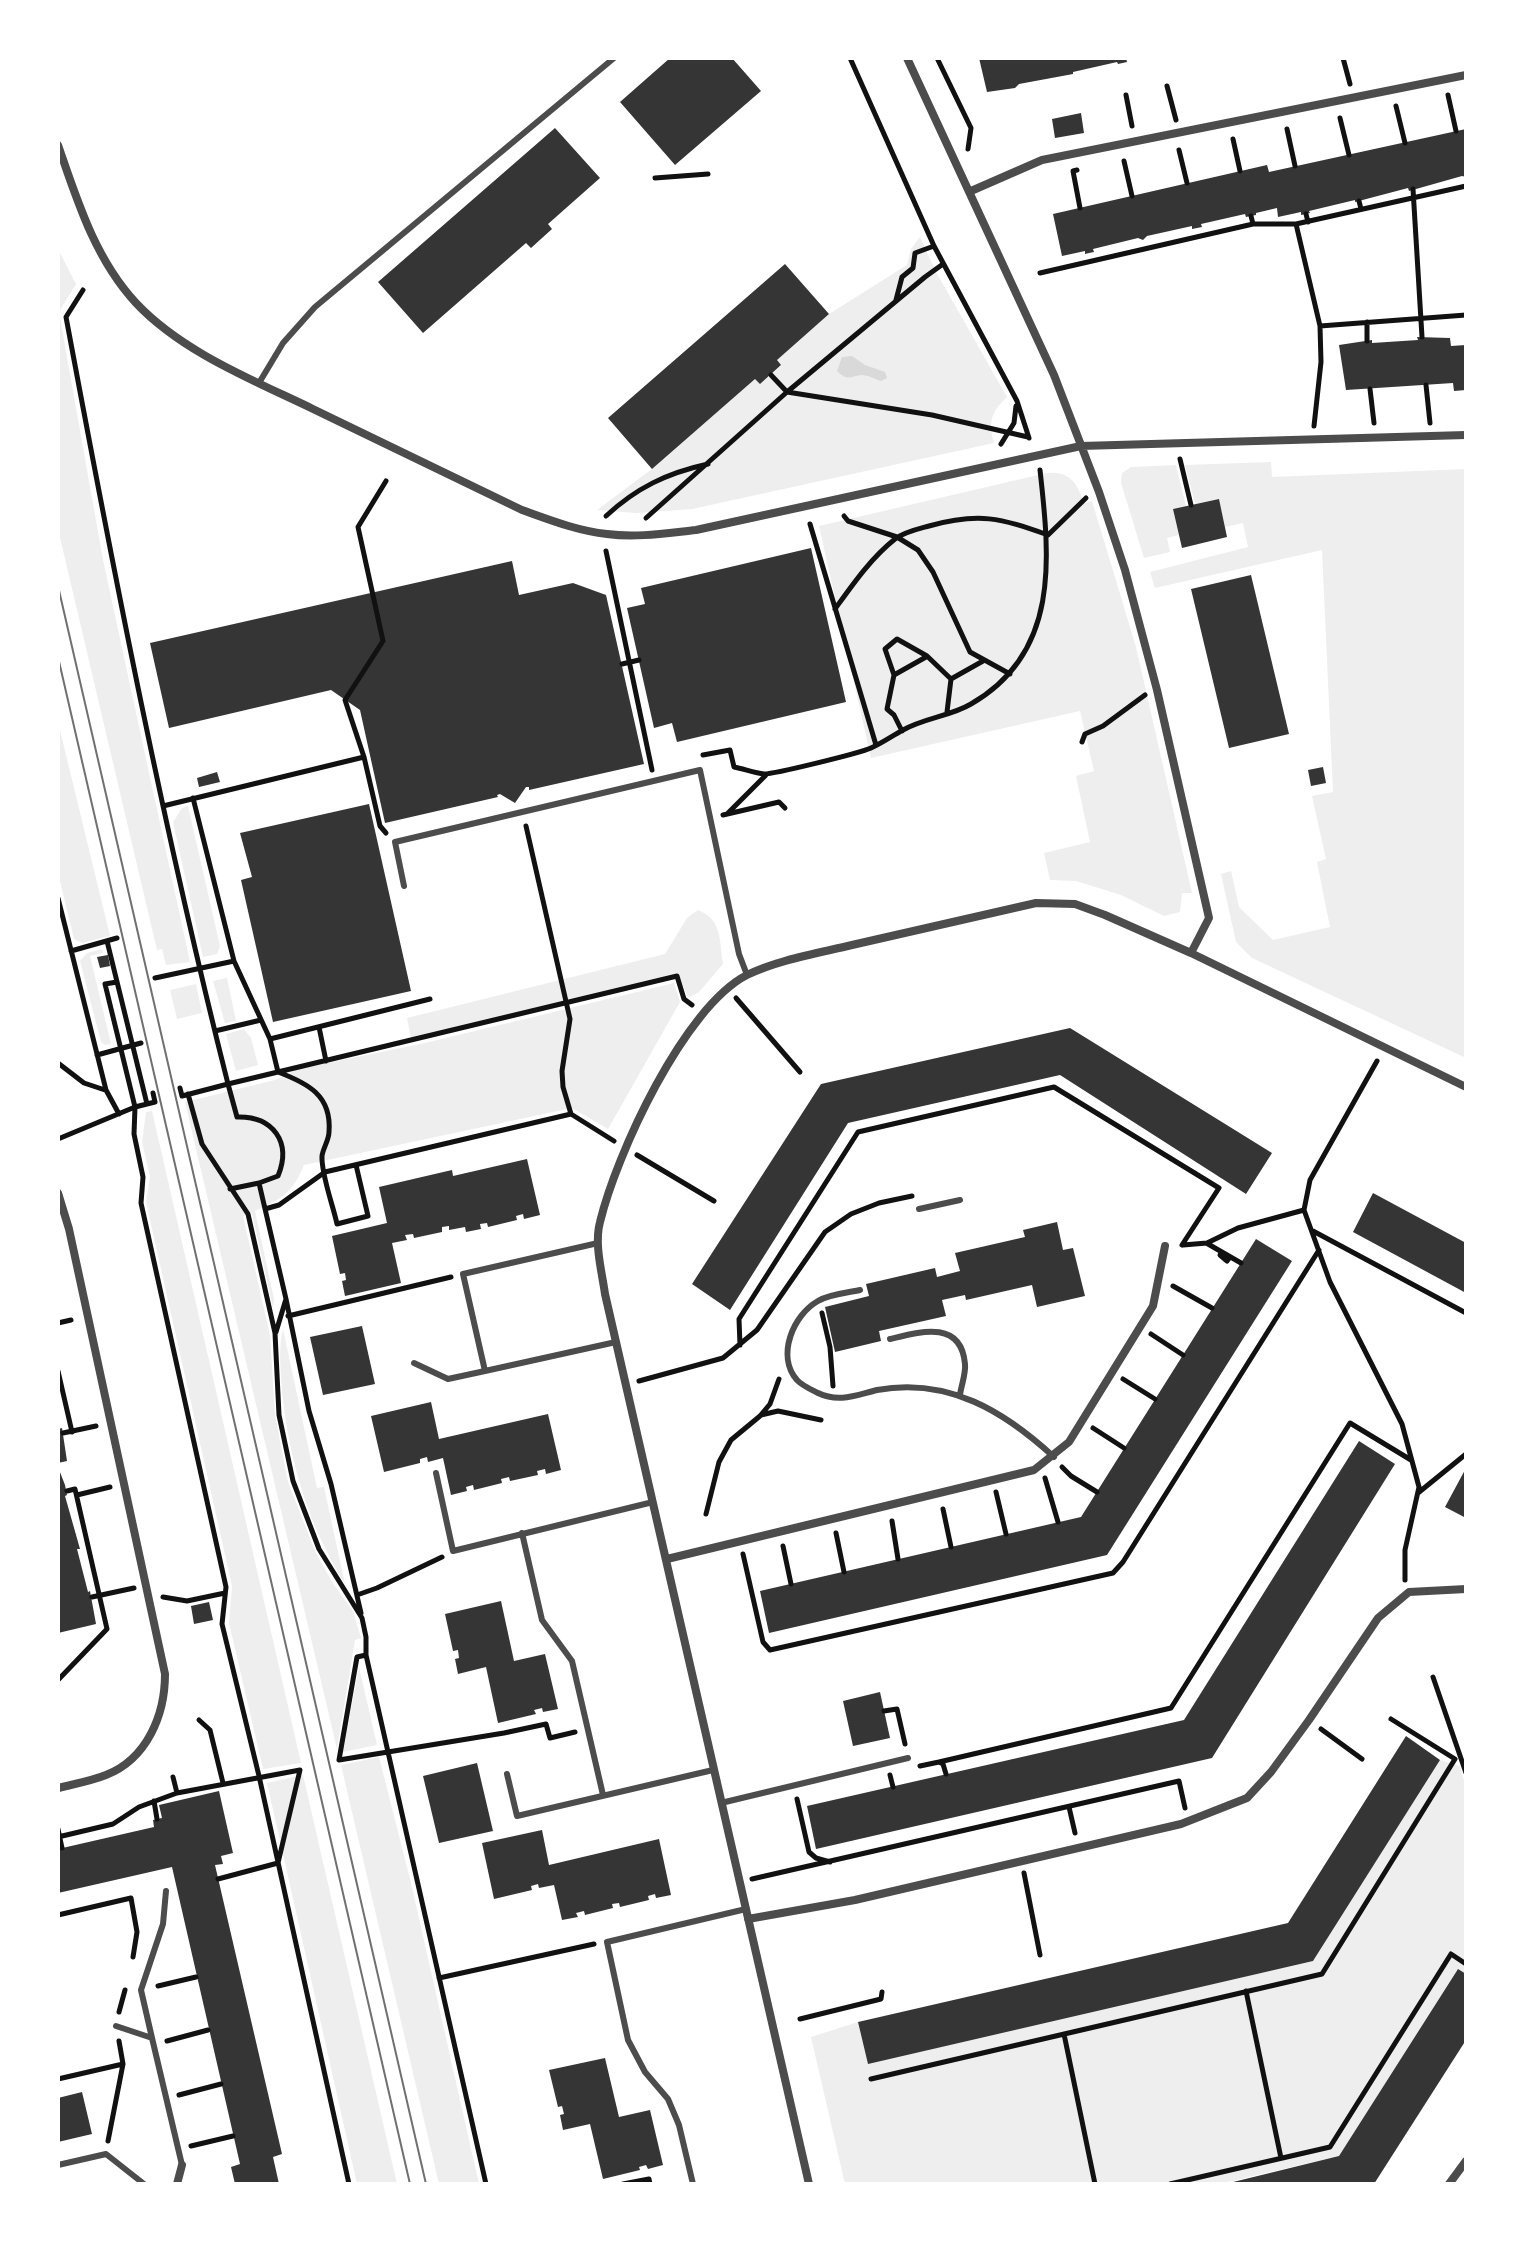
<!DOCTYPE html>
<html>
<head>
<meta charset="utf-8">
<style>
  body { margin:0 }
  #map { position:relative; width:1524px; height:2242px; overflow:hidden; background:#fff; font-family:"Asap Condensed",sans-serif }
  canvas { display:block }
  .frame { position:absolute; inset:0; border:60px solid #fff; pointer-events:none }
</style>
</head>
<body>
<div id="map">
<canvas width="1524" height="2242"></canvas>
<div class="frame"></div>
</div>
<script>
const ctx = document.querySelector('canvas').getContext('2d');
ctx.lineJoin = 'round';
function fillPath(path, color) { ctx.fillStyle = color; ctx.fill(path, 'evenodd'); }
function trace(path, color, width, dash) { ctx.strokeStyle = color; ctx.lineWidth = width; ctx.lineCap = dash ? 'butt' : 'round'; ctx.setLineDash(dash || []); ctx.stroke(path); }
fillPath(new Path2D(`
  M920 237 935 270 1007 397C991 412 988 422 994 443L692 509 637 513 597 510 652 469 755 379 760 384 781 366 777 360 829 314 907 265 911 249Z
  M58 249 76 284 59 312 103 560 190 962 166 965 162 949 157 950 58 529Z
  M1271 462 1272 477 1466 469V1058L1252 958 1236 942 1221 874 1231 871 1239 907 1273 940 1330 927 1317 862 1326 859 1312 796 1333 792 1322 550 1155 588 1150 572 1248 547 1243 523 1225 527 1219 499 1195 504 1185 465Z
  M1176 465 1186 506 1173 509 1179 535 1167 538 1170 552 1144 558 1121 483 1122 473 1131 467Z
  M1047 473C1070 471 1077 483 1084 503L1092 501 1136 647 1192 893H1182L1180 912 1164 916 1121 895 1076 881 1050 880 1044 853 1090 842 1076 776 1094 771 1080 711 871 758 819 526Z
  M58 722 110 936 82 943 74 939 58 873Z
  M188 806 220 946 217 954 203 957 173 822 182 808Z
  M698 910C723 920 719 941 723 964L699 992 688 998 678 973 411 1038 407 1018 665 954 687 918Z
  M102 949 103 953 90 956 111 1044 105 1045 101 1042 80 961 87 953Z
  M227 978 236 1021 225 1023 213 981Z
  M674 983 680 1002 608 1129 572 1108 304 1165C292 1194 282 1198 255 1211L274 1299 273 1308 252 1213 243 1216 270 1335 275 1415 288 1482 315 1551 332 1582 353 1611 361 1638 355 1640 337 1749 185 1102 275 1080 298 1069 425 1043Z
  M196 984 202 1013 177 1019 170 990Z
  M244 1029 251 1038 258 1065 236 1071 226 1034Z
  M152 1111 301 1763 263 1769 229 1623 232 1586 146 1202 150 1177 142 1142 146 1112Z
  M283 1329 317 1488 324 1487 345 1584C308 1525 289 1459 282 1391 281 1371 278 1349 283 1329Z
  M359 1667 377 1745 343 1752Z
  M379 1757 411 1883 479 2184H439L341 1765Z
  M1440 1760 1460 1766 1466 1788V1974L1457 1970 1339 2156 1219 2184H845L811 2037 858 2022 868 2063 1313 1961Z
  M303 1775 397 2184H357L267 1783Z`), '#eee');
fillPath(new Path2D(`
  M852 356 865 365 885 372 887 378 881 381C875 379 868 375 861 375 848 377 848 381 837 371L842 357Z`), '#d9d9d9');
fillPath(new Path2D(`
  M670 58H732L761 91 675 165 620 102Z
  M979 58H1126L1127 62 1118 64 1117 62 1073 72V74L1019 84 1015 88 987 92Z
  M1081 113 1084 133 1055 138 1052 119Z
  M555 128 600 178 548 224 552 229 531 248 526 243 423 333 378 282Z
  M1466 129V177L1462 176 1409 191 1408 188 1355 202V200L1309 211 1310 213 1301 215V212L1278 217 1277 208 1256 213V215L1246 217 1245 214 1201 224 1202 227 1192 229V226L1147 236 1143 240 1138 238 1093 249 1094 252 1089 253 1085 254V251L1062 256 1053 214 1267 165 1269 172Z
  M785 264 829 314 777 360 781 365 760 384 755 379 652 469 608 418Z
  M1417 337 1450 338 1451 346 1466 345V390L1454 391 1453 383 1346 390 1339 345 1372 340V343L1418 340Z
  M1219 499 1227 537 1182 548 1173 509Z
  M811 548 846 702 677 742 672 723 654 728 627 608 645 604 641 588Z
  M512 561 519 595 573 583 606 595 644 764 529 790V787H526L515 803 500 794 497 795 498 797 385 823 360 710 331 690 169 728 150 643Z
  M1251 575 1289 734 1229 748 1191 589Z
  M1323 767 1326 783 1311 786 1308 770Z
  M217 772 220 782 199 787 197 778Z
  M369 804 411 991 273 1022 241 880 252 877 240 833Z
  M108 955 110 966 100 968 97 957Z
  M1070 1028 1272 1153 1246 1194 1060 1075 848 1123 730 1310 692 1284 821 1084Z
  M527 1159 540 1215 524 1219 523 1214 516 1216 517 1220 488 1227 487 1223 480 1224 481 1229 466 1232 465 1227 449 1230V1226L442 1227V1232L414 1238 413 1234 405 1235 407 1240 392 1243 401 1283 345 1296 342 1281 346 1280 345 1273 340 1274 332 1236 387 1223 379 1187 452 1170 453 1176Z
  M1373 1193 1466 1243V1293L1353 1232Z
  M1057 1222 1063 1250 1073 1248 1085 1296 1037 1307 1032 1285 966 1300 965 1295 942 1300 946 1316 879 1331 881 1341 835 1352 825 1307 869 1296 866 1284 935 1268 937 1277 960 1271 955 1253 1025 1237 1023 1230Z
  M1256 1239 1292 1261 1107 1555 769 1633 760 1591 1081 1517Z
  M362 1326 375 1384 323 1395 310 1337Z
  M431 1402 439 1439 548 1414 561 1470 546 1474 545 1469 537 1471 538 1475 510 1481 509 1477 501 1479 502 1483 474 1490 473 1485 466 1487 467 1491 451 1495 443 1458 428 1462 427 1457 420 1459V1463L384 1472 371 1416Z
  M62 1428 67 1461 58 1463V1429Z
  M1359 1441 1395 1464 1212 1758 816 1849 807 1806 1184 1720Z
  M58 1467 65 1485 67 1495 65 1496 80 1549H77L88 1592 90 1591 96 1624 58 1633Z
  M1466 1468V1518L1445 1507Z
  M501 1601 514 1661 545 1654 558 1709 543 1712 542 1708 534 1710 536 1714 498 1723 486 1667 458 1674 455 1659 459 1658 458 1650 453 1651 445 1614Z
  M209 1602 213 1620 194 1624 191 1606Z
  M880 1692 890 1738 853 1746 843 1701Z
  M1406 1736 1440 1760 1313 1961 868 2064 858 2022 1288 1923Z
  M477 1763 493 1831 439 1843 423 1776Z
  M219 1791 233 1853 221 1856 223 1864 215 1865 282 2154 273 2157 279 2184H235L231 2167 240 2164 172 1867 58 1893V1849L154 1827 153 1820 162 1818 159 1805Z
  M542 1830 549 1865 659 1839 671 1895 656 1898 655 1894 648 1896 649 1900 620 1907 619 1903 612 1904 613 1908 585 1915 584 1911 576 1913 578 1917 562 1920 554 1885 539 1888 538 1884 531 1886 532 1890 494 1899 482 1843Z
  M1458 1969 1466 1974V2040L1374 2184H1225L1339 2156Z
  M605 2058 619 2117 650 2110 663 2165 648 2169 646 2165 639 2167 640 2170 603 2179 590 2124 563 2130 560 2115 564 2114 562 2106 558 2107 549 2070Z
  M82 2092 92 2134 58 2142V2098Z`), '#353535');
trace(new Path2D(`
  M850 58 934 246 1017 401 1029 438
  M937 58 971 128 968 149
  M1343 58 1350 84
  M1167 86 1176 120
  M1126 95 1132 126
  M1448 95 1456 131
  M1396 106 1405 143
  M1340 118 1349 155
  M1287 129 1295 166
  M1233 139 1240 171
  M1179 150 1187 183
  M1124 161 1132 196
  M1077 170 1073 171 1080 208
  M655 178 708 174
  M1413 189 1422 337
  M1359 201 1361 209
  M1306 214 1308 222
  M1251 216 1253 224
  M1296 224 1320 326 1321 362 1314 426
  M1040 273 1253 224H1296L1466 186
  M83 290 66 317C114 574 164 831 228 1084L182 1096 180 1088
  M896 300 902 277 913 268 915 253 934 246
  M1367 322V341
  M1320 326 1466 315
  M771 375 787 392 932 415 1028 437
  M1426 385 1430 423
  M1370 389 1374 423
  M1001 444 1014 423 1016 406
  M1180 459 1191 505
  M386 481 358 527 383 641 345 700 364 757 380 826 386 833
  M606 516C636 488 667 473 708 464
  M844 516 848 521 897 537 918 550 933 572 970 652 1010 674
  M646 518 787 392 925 277 943 264
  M810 524 876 745
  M1048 535 1086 498
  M606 551 652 770
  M835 609C853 584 871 558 895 539 904 532 918 529 929 526 979 512 1000 518 1048 535
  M622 664 639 660
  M894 675 926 657
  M947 712 951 679 983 661
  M902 731 894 715 887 709 894 675 885 649 897 639 927 656 951 679
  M1082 742 1085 734 1103 726 1145 695
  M703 755 730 750 734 767C744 769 755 773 764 774 775 774 860 753 871 748 882 743 892 736 903 730 924 718 951 716 971 704 1060 653 1050 559 1040 470
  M163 806 364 757
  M728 813 766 775
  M723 815 779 802 785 808
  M526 826 570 1019 562 1071 563 1087 571 1114
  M58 898 106 1090 119 1114
  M107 941 147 1104
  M71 951 117 938
  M234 961 270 1039 430 999
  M155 978 234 961 193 798
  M117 982 105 984 135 1107 134 1134 143 1177 141 1203 226 1587 222 1624 259 1776 349 2184
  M736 998 800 1072
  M319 1027 326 1061
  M215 1031 261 1020
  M270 1039 278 1072C307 1083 332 1095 329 1132 329 1140 323 1148 322 1156 321 1174 333 1205 337 1224L368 1216 356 1165
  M97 1055 141 1043
  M1377 1061 1310 1180 1304 1210 1330 1282 1402 1424 1419 1487 1405 1550V1580
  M58 1063 84 1083 105 1090
  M188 1094 202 1144 248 1214 275 1333 279 1415 293 1481 319 1549 362 1618 366 1637V1655L486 2184
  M571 1114 614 1141
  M58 1139 135 1107 155 1102 153 1093
  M637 1155 714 1201
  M259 1183 278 1176C292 1142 273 1116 237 1117L228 1084 677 976 684 999 692 1005
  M230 1189 259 1183 286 1299 276 1332
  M265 1209 279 1205 325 1172 571 1114
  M1313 1231 1466 1313
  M1208 1244 1241 1263
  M1183 1245 1207 1243 1238 1228 1304 1210
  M1222 1252 1220 1255 1227 1261 1230 1257
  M1173 1286 1212 1308
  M286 1299 309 1411 331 1484 361 1613
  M822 1313 830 1347 833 1386
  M288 1316 451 1277
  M58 1323 71 1320
  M1151 1334 1183 1355
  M740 1345 739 1319 858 1132 1054 1087 1219 1188 1182 1245
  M58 1371 72 1432
  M1123 1379 1155 1399
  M639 1381 723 1358 757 1330 825 1232 851 1214 879 1203 912 1196
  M761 1415 778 1411 821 1420
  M1093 1428 1124 1448
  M63 1433 96 1426
  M1062 1467 1071 1476 1097 1492
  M1045 1478 1058 1522
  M996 1492 1006 1534
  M1418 1493 1466 1454
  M77 1495 110 1487
  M943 1509 951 1547
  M706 1514 719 1462 731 1440 760 1416 770 1404 779 1379
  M892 1521 898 1559
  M836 1533 844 1572
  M783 1546 791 1584
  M743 1554 763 1642 770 1650 1113 1573 1123 1562 1319 1250
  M357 1595 377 1588 442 1557
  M92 1597 134 1588
  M163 1597 187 1601 225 1593
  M366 1655 357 1657 339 1760 504 1733 546 1724 550 1738 575 1732
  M1433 1677 1466 1773
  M58 1680 107 1629 75 1489 67 1491
  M884 1711 897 1709 905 1744
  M199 1720 210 1730 223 1783
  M1321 1729 1362 1759
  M939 1762 1171 1708 1350 1423 1411 1460
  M920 1766 939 1762 943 1764 946 1774
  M890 1775 893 1787
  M173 1777 177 1793
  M797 1799 809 1852 816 1858 830 1862
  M154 1801 157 1819
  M1069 1807 1075 1833
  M58 1829 62 1848
  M58 1837 113 1824 139 1807 177 1793 300 1770 278 1863 218 1879
  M1024 1873 1040 1955
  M752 1879 1179 1781 1185 1808
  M58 1915 131 1898 137 1932 133 1957
  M439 1978 594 1944
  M158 1986 196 1977
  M1246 1991 1281 2158
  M119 2012 125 1990
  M800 2019 881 1999 882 1992
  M1064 2034 1095 2184
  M167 2041 208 2030
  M58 2079 123 2064
  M871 2079 1322 1974 1455 1759 1391 1719
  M179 2095 221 2084
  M108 2141 123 2064 119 2041
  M191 2146 233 2136
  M623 2184 649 2179 650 2184
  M1170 2184 1330 2147 1451 1954 1466 1964`), '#111', 5);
trace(new Path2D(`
  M259 383 283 343 315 307 614 58
  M404 886 395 842 700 770 739 954 747 975
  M919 1209 960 1200
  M598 1243 463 1274 485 1371 616 1342
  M860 1290C847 1293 829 1294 818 1301 793 1315 776 1356 797 1380 801 1385 812 1390 818 1393 839 1403 856 1395 877 1390 948 1377 1004 1411 1054 1457
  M890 1339C919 1332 961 1319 965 1364 966 1374 961 1386 960 1395
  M414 1363 448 1379 485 1371
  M436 1473 453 1551 653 1502
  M522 1533 542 1620 572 1661 603 1795
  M507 1774 517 1816 713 1770
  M721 1803 908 1758
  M116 2026 152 2038 182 2165
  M152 2038 141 1990 163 1924 166 1891
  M58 2165 106 2154 144 2184
  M693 2184 679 2125 668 2099 645 2072 628 2040 607 1942 746 1909`), '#4c4c4c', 6);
trace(new Path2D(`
  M907 58 1054 375 1099 492 1125 570 1157 690 1209 918 1191 953
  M58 145C77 200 95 259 136 303 182 352 253 380 313 409 383 443 452 476 522 510 550 520 578 531 607 534 637 538 667 533 696 530L1081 446 1466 435
  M971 191 1042 160 1466 75
  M58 1193 69 1229 165 1674C165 1715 147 1759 106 1775 91 1781 74 1784 58 1788
  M667 1559 1034 1470 1069 1442 1153 1306 1165 1246
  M748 1919 855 1900 1181 1824 1247 1798 1271 1772 1309 1720 1378 1618 1409 1592 1466 1589
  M177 2184 182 2165
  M809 2184 605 1294C602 1272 594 1244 600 1222 616 1155 684 1007 747 975 777 960 819 953 852 945 913 931 975 917 1036 903L1075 904 1105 915 1191 953 1466 1087
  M1449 2184 1466 2161`), '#4c4c4c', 8);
trace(new Path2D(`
  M58 586 426 2184
  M58 657 410 2184`), '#707070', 2);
</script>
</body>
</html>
